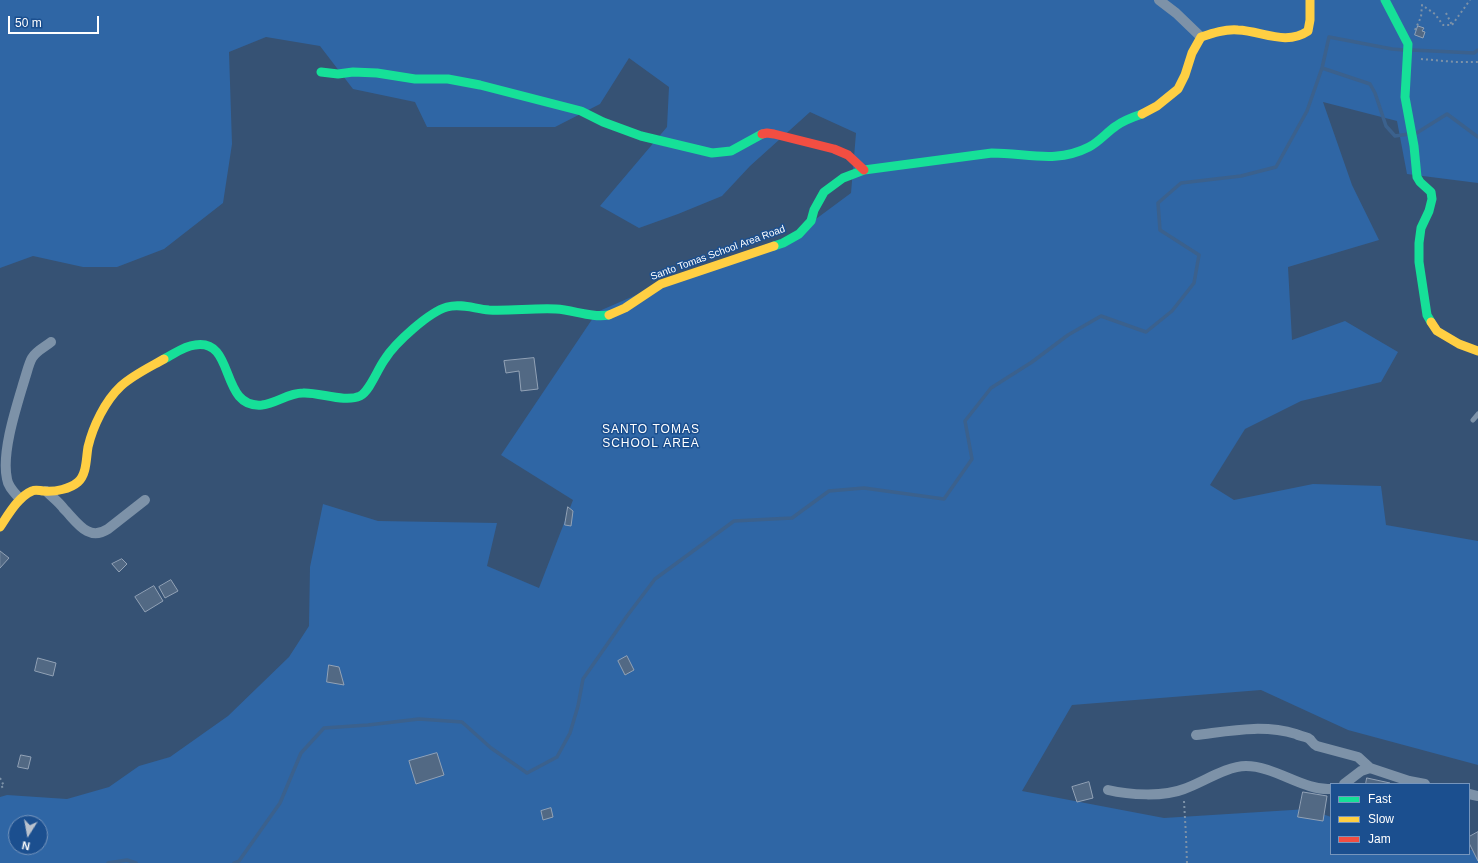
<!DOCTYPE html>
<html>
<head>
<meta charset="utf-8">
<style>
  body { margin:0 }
  #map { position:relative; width:1478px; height:863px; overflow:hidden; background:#365274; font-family:Arial,sans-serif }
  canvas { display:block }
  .legend { position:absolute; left:1330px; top:783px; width:140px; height:72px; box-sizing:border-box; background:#1b4f8f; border:1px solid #7695bc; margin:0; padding:5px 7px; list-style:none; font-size:12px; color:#fff }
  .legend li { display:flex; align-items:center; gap:8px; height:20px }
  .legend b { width:20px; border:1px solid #7695bc }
  .north { position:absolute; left:8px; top:815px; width:40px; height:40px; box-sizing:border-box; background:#1b4f8f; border:1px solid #7695bc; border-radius:50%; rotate:191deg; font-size:11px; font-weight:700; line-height:16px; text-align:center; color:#fff }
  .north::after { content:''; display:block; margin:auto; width:14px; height:18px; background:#b9c2ce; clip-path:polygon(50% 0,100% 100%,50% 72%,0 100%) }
  .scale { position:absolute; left:8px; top:16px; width:91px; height:18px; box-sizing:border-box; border:2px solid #fff; border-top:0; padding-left:5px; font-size:12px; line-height:14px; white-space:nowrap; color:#fff; -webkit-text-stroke:3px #1b4f8f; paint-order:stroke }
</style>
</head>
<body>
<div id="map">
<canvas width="1478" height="863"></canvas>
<ul class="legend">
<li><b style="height:5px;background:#16e098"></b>Fast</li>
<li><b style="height:5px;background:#ffcf43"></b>Slow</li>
<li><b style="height:5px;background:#f24e42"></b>Jam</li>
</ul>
<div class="north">N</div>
<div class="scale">50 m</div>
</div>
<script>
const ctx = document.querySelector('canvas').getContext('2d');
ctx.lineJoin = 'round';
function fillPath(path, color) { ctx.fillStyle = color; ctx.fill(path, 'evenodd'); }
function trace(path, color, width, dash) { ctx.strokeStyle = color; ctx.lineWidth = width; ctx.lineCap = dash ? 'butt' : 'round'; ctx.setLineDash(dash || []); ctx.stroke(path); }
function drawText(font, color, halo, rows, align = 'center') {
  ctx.font = font + ' Arial,sans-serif'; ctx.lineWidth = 3; ctx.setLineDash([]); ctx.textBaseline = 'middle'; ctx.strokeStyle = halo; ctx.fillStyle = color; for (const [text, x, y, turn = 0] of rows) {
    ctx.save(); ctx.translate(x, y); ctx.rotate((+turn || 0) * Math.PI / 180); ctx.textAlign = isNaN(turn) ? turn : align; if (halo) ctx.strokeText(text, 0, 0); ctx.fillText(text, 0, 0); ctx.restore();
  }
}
fillPath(new Path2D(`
  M0 0H1478V183L1407 174 1397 121 1323 102 1352 185 1379 240 1288 267 1292 340 1345 321 1398 352 1381 382 1301 401 1245 429 1210 485 1234 500 1313 484 1381 486 1386 525 1478 541V765L1348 730 1261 690 1072 705 1022 791 1164 818 1308 809 1331 817V854H1469V850H1478V863H0V797L7 795 67 799 109 787 139 766 170 757 228 716 289 657 309 626 310 567 323 504 378 521 497 523 487 566 539 588 573 500 501 455 597 312 659 285 797 233 851 193 856 133 810 112 750 166 722 196 678 214 639 228 600 206 667 127 669 87 629 58 600 104 555 127H427L415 102 353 89 320 46 266 37 229 52 232 144 223 203 164 249 117 267H83L33 256 0 268ZM16 823H40V847H16Z`), '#2f66a5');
trace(new Path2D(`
  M1412 50 1474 53 1478 50
  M1322 68 1370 84 1375 93 1386 126 1395 136 1409 134
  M1415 134 1447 114 1478 137
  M108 863 127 860 136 863
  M234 863 239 861 280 803 301 753 324 728 368 725 419 719 462 722 491 748 527 773 557 757 570 733 578 706 583 679 627 616 655 579 734 521 792 518 829 491 864 488 944 499 972 459 965 421 991 388 1032 362 1068 335 1101 316 1146 332 1172 311 1194 283 1199 255 1160 230 1158 203 1181 183 1241 176 1276 167 1307 111 1322 68 1329 37 1392 49 1404 50`), '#3b618d', 3.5);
const building = new Path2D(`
  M1418 26 1424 28 1422 31 1425 32 1423 38 1415 35Z
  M534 358 538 389 521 391 519 371 506 373 504 361Z
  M568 507 573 511 571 526 565 525Z
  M0 551 9 558 0 568Z
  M122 559 127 564 119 572 112 564Z
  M171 580 178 591 165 598 159 587Z
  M154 586 163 601 145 612 135 597Z
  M627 656 634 670 625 675 618 661Z
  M38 658 56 663 53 676 35 671Z
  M329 665 339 667 344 685 327 682Z
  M437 753 444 775 416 784 409 761Z
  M21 755 31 757 28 769 18 767Z
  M1367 778 1390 783 1389 784H1366Z
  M1089 782 1093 798 1077 802 1072 787Z
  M1303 792 1327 796 1323 821 1298 817Z
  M551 808 553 817 543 820 541 811Z
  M1478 832V861L1469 843V837Z`);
fillPath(building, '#526984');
trace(building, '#92a2b6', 1);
trace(new Path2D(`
  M1446 13 1452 25
  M1415 30 1421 17 1422 5 1435 14 1443 25H1452L1470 0
  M1421 59 1456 62H1478
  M0 778 4 786 0 788
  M1184 801 1186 836 1187 863`), '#7d92a8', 2, [2, 3]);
trace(new Path2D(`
  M1473 420 1478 414`), '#7d92a8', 5);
trace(new Path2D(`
  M1159 0 1176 13 1201 37
  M46 491C52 497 59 502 64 509 77 522 88 542 108 529L145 500
  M20 499C15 493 8 487 7 479 1 452 17 405 25 378 27 372 29 363 32 358 36 351 45 347 51 342
  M1196 735C1230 731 1262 724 1296 734 1299 736 1304 736 1308 738 1312 740 1312 744 1317 746L1358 757 1370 768
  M1344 784 1361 771 1370 768 1409 781 1425 784
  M1108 790C1129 795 1164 797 1184 789 1203 782 1227 766 1246 766 1275 766 1304 791 1331 789
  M1469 794 1478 796`), '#7d92a8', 10);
trace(new Path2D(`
  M1385 0 1408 44 1405 97 1414 146 1417 177 1420 182 1431 192 1432 199 1429 211 1421 228 1419 243V262L1427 315 1431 322
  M321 72 338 74 353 72 377 73 415 79H448L480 85 581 111 603 122 641 136 712 153 731 151 762 134
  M774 246 783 243 799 234 811 221 814 210 824 192 843 178 864 170 992 153C1027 153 1056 164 1089 147 1099 142 1107 132 1116 126 1124 120 1133 117 1142 114
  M164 359C174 354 184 346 195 345 236 338 219 409 262 405 277 403 288 393 303 393 319 392 345 403 360 396 370 391 378 368 385 359 395 343 429 312 447 307 461 303 475 309 489 310 511 311 533 308 556 309 574 310 591 318 609 315`), '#16e098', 9);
trace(new Path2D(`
  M1142 114 1157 106 1178 89 1185 75 1192 53 1201 37C1213 33 1225 29 1238 30 1262 31 1286 46 1308 31L1310 20V0
  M609 315 625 308 661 284 774 246
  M1431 322 1437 331 1459 344 1478 351
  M0 527C8 515 18 497 32 491 36 489 40 491 44 491 55 492 70 489 78 482 87 474 86 458 88 447 93 426 105 401 121 386 133 375 150 367 164 359`), '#ffcf43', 9);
trace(new Path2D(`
  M762 134 767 133 774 134 834 149 848 155 864 170`), '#f24e42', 9);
drawText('10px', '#fff', '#1b4f8f', [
  ["Santo Tomas School Area Road",718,253,-20]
]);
ctx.letterSpacing = '1px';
drawText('12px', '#fff', '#1b4f8f', [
  ["SANTO TOMAS",651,430],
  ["SCHOOL AREA",651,444]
]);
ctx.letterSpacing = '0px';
</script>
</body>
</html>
